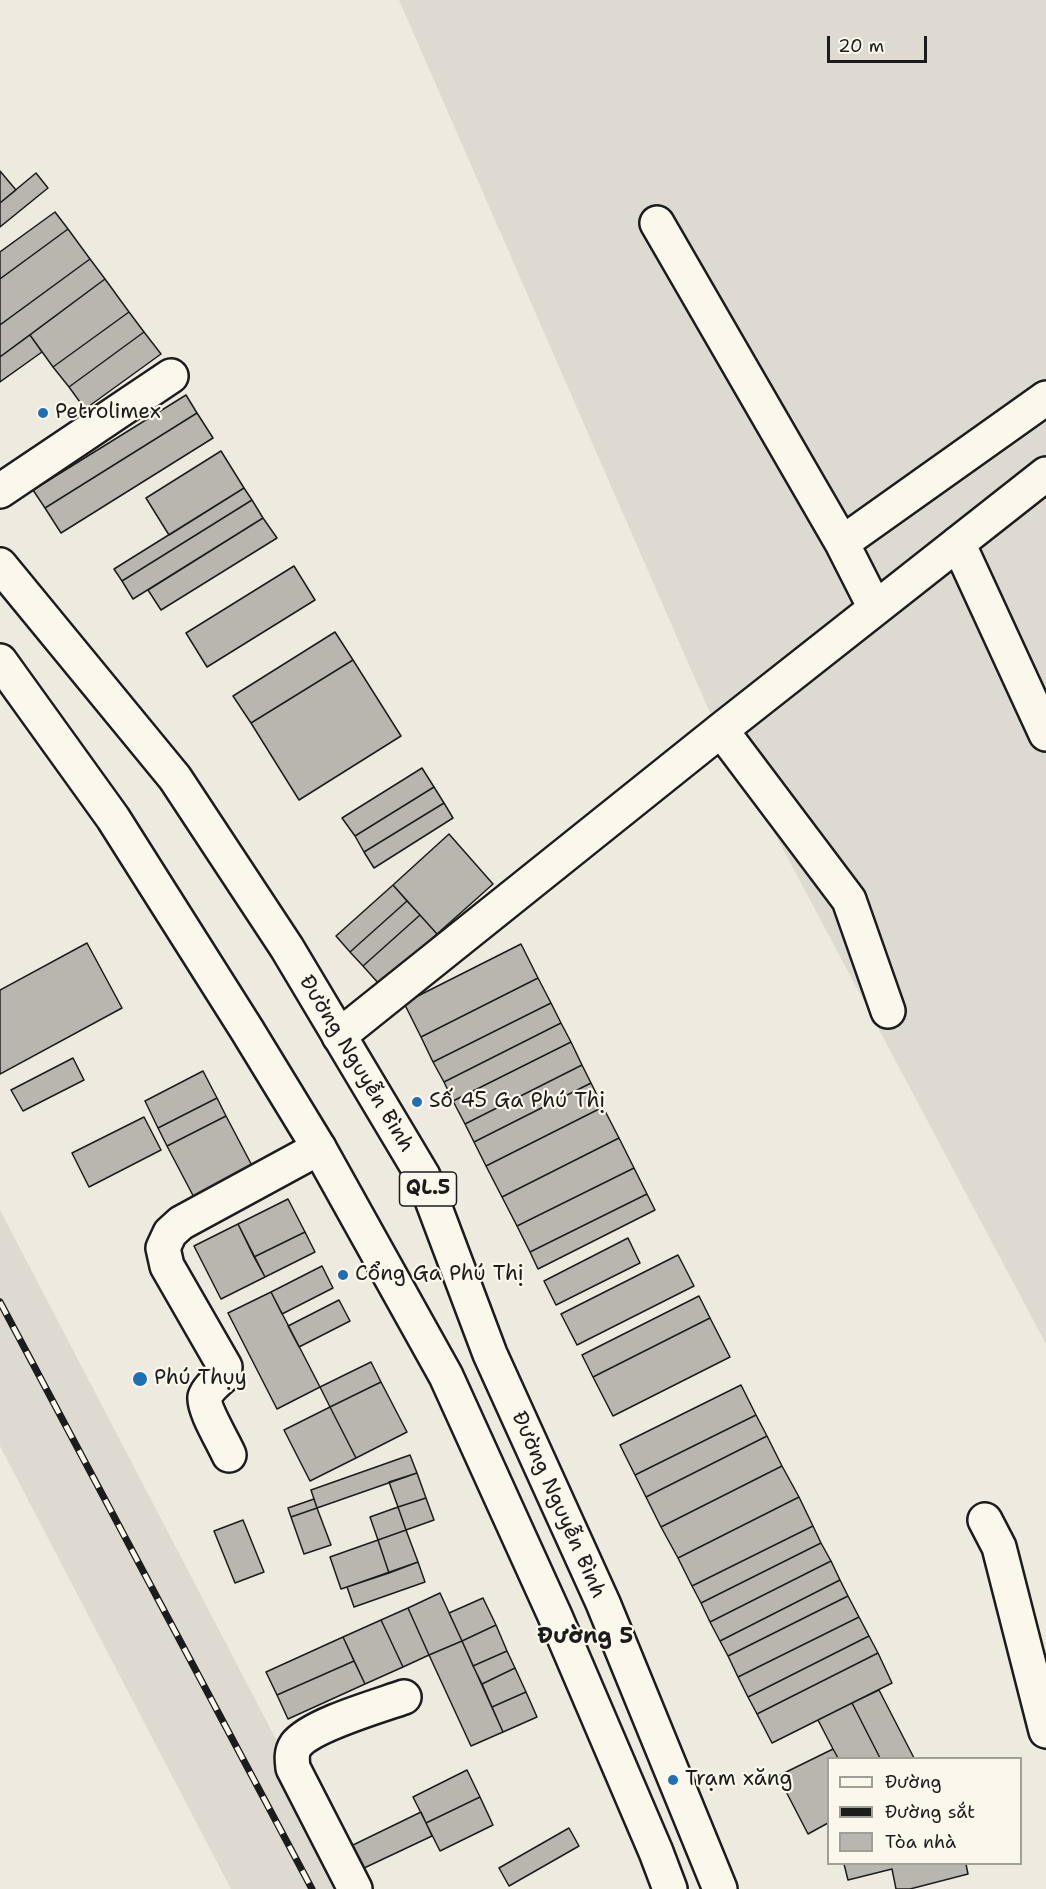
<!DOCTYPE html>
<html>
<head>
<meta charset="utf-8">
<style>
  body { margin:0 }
  #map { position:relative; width:1046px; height:1889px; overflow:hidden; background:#eeeadf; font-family:"Shantell Sans",sans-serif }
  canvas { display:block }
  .legend { position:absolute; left:827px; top:1757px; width:195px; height:108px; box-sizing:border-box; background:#fbf7ec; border:2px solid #a29f99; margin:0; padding:8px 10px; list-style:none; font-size:18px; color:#1c1c1c }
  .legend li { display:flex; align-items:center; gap:12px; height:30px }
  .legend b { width:30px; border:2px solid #a29f99 }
  .scale { position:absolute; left:827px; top:36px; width:100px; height:27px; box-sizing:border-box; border:3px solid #1c1c1c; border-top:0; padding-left:8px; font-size:18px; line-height:21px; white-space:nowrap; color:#1c1c1c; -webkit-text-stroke:4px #fbf7ec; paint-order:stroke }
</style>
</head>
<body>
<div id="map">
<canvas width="1046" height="1889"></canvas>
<ul class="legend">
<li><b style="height:8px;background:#fbf7ec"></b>Đường</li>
<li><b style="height:8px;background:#1c1c1c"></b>Đường sắt</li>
<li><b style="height:16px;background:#b9b6af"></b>Tòa nhà</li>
</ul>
<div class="scale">20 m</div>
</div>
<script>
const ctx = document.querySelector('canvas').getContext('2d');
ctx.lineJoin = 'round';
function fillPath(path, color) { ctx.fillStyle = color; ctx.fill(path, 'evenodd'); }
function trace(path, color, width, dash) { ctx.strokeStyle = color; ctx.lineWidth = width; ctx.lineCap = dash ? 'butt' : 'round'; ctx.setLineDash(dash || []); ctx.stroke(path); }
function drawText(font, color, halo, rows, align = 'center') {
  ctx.font = font + ' "Shantell Sans",sans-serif'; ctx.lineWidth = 4.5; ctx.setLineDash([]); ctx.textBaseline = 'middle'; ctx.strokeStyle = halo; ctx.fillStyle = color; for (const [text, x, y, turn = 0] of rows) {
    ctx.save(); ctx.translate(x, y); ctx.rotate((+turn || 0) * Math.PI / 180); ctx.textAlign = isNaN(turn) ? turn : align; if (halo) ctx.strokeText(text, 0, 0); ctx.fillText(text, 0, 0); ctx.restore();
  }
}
fillPath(new Path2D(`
  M399 0H1046V1344L707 706Z
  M0 1210 354 1889H231L0 1446Z`), '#dedad1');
const building = new Path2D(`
  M0 171 16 190 0 203Z
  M36 173 48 188 0 227V203Z
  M55 212 68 229 0 279V252Z
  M68 229 90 259 0 325V279Z
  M90 259 105 279 0 357V325Z
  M105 279 129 312 53 367 30 335Z
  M129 312 144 332 69 387 53 367Z
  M144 332 161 354 85 409 69 387Z
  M30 335 42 352 0 382V357Z
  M186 395 197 413 45 508 33 490Z
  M197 413 213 438 61 533 45 508Z
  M221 451 244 488 169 535 146 498Z
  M244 488 252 500 122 581 114 569Z
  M252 500 263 518 133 599 122 581Z
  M263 518 277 538 161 610 148 590Z
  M294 566 315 600 207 667 186 633Z
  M335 632 353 660 251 723 233 696Z
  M353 660 401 736 299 800 251 723Z
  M422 768 434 787 355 836 342 818Z
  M434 787 444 803 364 852 355 836Z
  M444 803 453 818 374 868 364 852Z
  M449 834 493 884 437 934 393 885Z
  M393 885 407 901 350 952 336 936Z
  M407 901 420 915 363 966 350 952Z
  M420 915 437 934 380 985 363 966Z
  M87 943 122 1008 0 1074V990Z
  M521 944 538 978 421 1037 404 1003Z
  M538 978 551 1003 433 1062 421 1037Z
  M551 1003 561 1023 444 1082 433 1062Z
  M561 1023 571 1042 453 1101 444 1082Z
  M571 1042 582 1065 465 1124 453 1101Z
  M73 1058 84 1080 23 1111 11 1090Z
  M582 1065 591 1083 474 1142 465 1124Z
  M203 1071 217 1098 158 1128 145 1101Z
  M591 1083 603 1107 486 1166 474 1142Z
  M217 1098 226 1116 167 1146 158 1128Z
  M603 1107 619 1138 502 1197 486 1166Z
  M226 1116 257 1175 198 1205 167 1146Z
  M144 1117 161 1150 89 1187 72 1153Z
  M619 1138 634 1168 517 1226 502 1197Z
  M634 1168 647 1194 530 1252 517 1226Z
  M647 1194 655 1210 538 1269 530 1252Z
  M288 1199 305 1232 254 1257 238 1224Z
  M238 1224 265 1277 221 1299 194 1246Z
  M305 1232 315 1252 265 1277 254 1257Z
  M628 1238 640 1263 556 1305 544 1281Z
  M678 1255 694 1286 577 1345 561 1314Z
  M322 1266 333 1288 282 1314 271 1292Z
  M271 1292 320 1387 277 1409 228 1313Z
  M699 1296 710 1318 593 1377 582 1355Z
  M339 1300 350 1321 299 1347 288 1326Z
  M710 1318 730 1357 613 1416 593 1377Z
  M371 1362 381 1382 330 1407 320 1387Z
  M381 1382 407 1432 356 1458 330 1407Z
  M741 1385 756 1415 635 1475 620 1445Z
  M330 1407 356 1458 310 1481 284 1430Z
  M756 1415 767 1436 646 1497 635 1475Z
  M767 1436 782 1466 661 1527 646 1497Z
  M410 1455 417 1473 317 1508 311 1490Z
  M782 1466 799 1497 678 1558 661 1527Z
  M417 1473 426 1498 398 1507 389 1482Z
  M799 1497 813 1526 692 1586 678 1558Z
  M426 1498 434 1520 406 1530 398 1507Z
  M314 1499 317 1508 291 1517 288 1508Z
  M398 1507 406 1530 378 1540 370 1517Z
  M317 1508 331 1545 304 1554 291 1517Z
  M243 1520 264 1572 235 1583 214 1531Z
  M813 1526 821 1543 701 1603 692 1586Z
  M406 1530 418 1562 389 1573 378 1540Z
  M378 1540 389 1573 341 1589 330 1557Z
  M821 1543 831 1561 710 1622 701 1603Z
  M831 1561 840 1580 720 1641 710 1622Z
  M418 1562 425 1582 354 1607 347 1587Z
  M840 1580 848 1596 728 1656 720 1641Z
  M440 1593 462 1641 429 1655 408 1608Z
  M848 1596 859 1617 738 1677 728 1656Z
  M483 1598 496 1625 462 1641 449 1613Z
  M408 1608 429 1655 403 1667 381 1620Z
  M859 1617 869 1636 748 1697 738 1677Z
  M381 1620 403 1667 365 1684 343 1637Z
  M496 1625 507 1651 473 1666 462 1641Z
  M869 1636 878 1653 757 1714 748 1697Z
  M343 1637 354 1661 277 1695 266 1672Z
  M462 1641 503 1732 471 1746 429 1655Z
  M507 1651 515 1668 482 1684 473 1666Z
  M878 1653 892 1683 772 1743 757 1714Z
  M354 1661 365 1684 288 1719 277 1695Z
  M515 1668 526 1692 492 1707 482 1684Z
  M879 1690 914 1758H880L852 1703Z
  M526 1692 537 1717 503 1732 492 1707Z
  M852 1703 880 1758H838L833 1749 818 1720Z
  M833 1749 838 1758H828V1823L808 1834 778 1776Z
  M467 1770 480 1797 426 1823 413 1797Z
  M480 1797 493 1825 440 1851 426 1823Z
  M421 1812 432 1836 362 1869 351 1846Z
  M569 1828 579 1846 509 1886 499 1868Z
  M844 1864H966L968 1874 910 1889H896L892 1869 848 1880Z`);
fillPath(building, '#b9b6af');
trace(building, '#1c1c1c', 1.5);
const minor = new Path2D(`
  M657 223 842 543 875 608
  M0 491 171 376
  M842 543 1046 398
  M958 543 1046 734
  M721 730 849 900 888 1011
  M339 1036 721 730 1046 474
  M229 1455C224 1443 203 1409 205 1397 208 1388 218 1381 224 1375L225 1367 167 1266 163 1248 170 1233 181 1223 319 1148
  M985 1520 999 1547 1046 1731
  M355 1889 293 1768C292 1760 291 1752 296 1745 311 1725 379 1706 404 1697`);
const highway = new Path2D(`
  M0 565 175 778 287 948 423 1176 490 1354 603 1603 720 1889
  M0 661 113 818 247 1030 319 1148 446 1376 555 1616 656 1852 670 1889`);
trace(minor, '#1c1c1c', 38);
trace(highway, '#1c1c1c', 38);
trace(minor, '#fbf7ec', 33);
trace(highway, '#fbf7ec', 33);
const rail = new Path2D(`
  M0 1302 312 1889`);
trace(rail, '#1c1c1c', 7);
trace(rail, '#fbf7ec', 4.5, [14]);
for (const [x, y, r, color] of [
  [43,413,6,"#1f6fb2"],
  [417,1102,6,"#1f6fb2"],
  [343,1275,6,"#1f6fb2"],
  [140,1379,8,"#1f6fb2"],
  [673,1780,6,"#1f6fb2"]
]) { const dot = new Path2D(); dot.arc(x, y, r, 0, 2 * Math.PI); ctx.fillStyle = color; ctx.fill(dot); trace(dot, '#fbf7ec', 2); }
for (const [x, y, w] of [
  [428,1189,57]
]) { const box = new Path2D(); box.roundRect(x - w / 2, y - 17, w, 34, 4.5); ctx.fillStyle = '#fbf7ec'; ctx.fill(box); trace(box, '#1c1c1c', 1.5); }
drawText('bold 20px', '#1c1c1c', null, [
  ["QL.5",428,1189]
]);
drawText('21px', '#1c1c1c', '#fbf7ec', [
  ["Petrolimex",55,413],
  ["Số 45 Ga Phú Thị",429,1102],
  ["Cổng Ga Phú Thị",355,1275],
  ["Phú Thụy",154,1379],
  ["Trạm xăng",685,1780]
], 'left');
drawText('21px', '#1c1c1c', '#fbf7ec', [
  ["Đường Nguyễn Bình",356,1064,59],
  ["Đường Nguyễn Bình",558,1505,66]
]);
drawText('bold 22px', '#1c1c1c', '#fbf7ec', [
  ["Đường 5",585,1637]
]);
</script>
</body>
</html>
